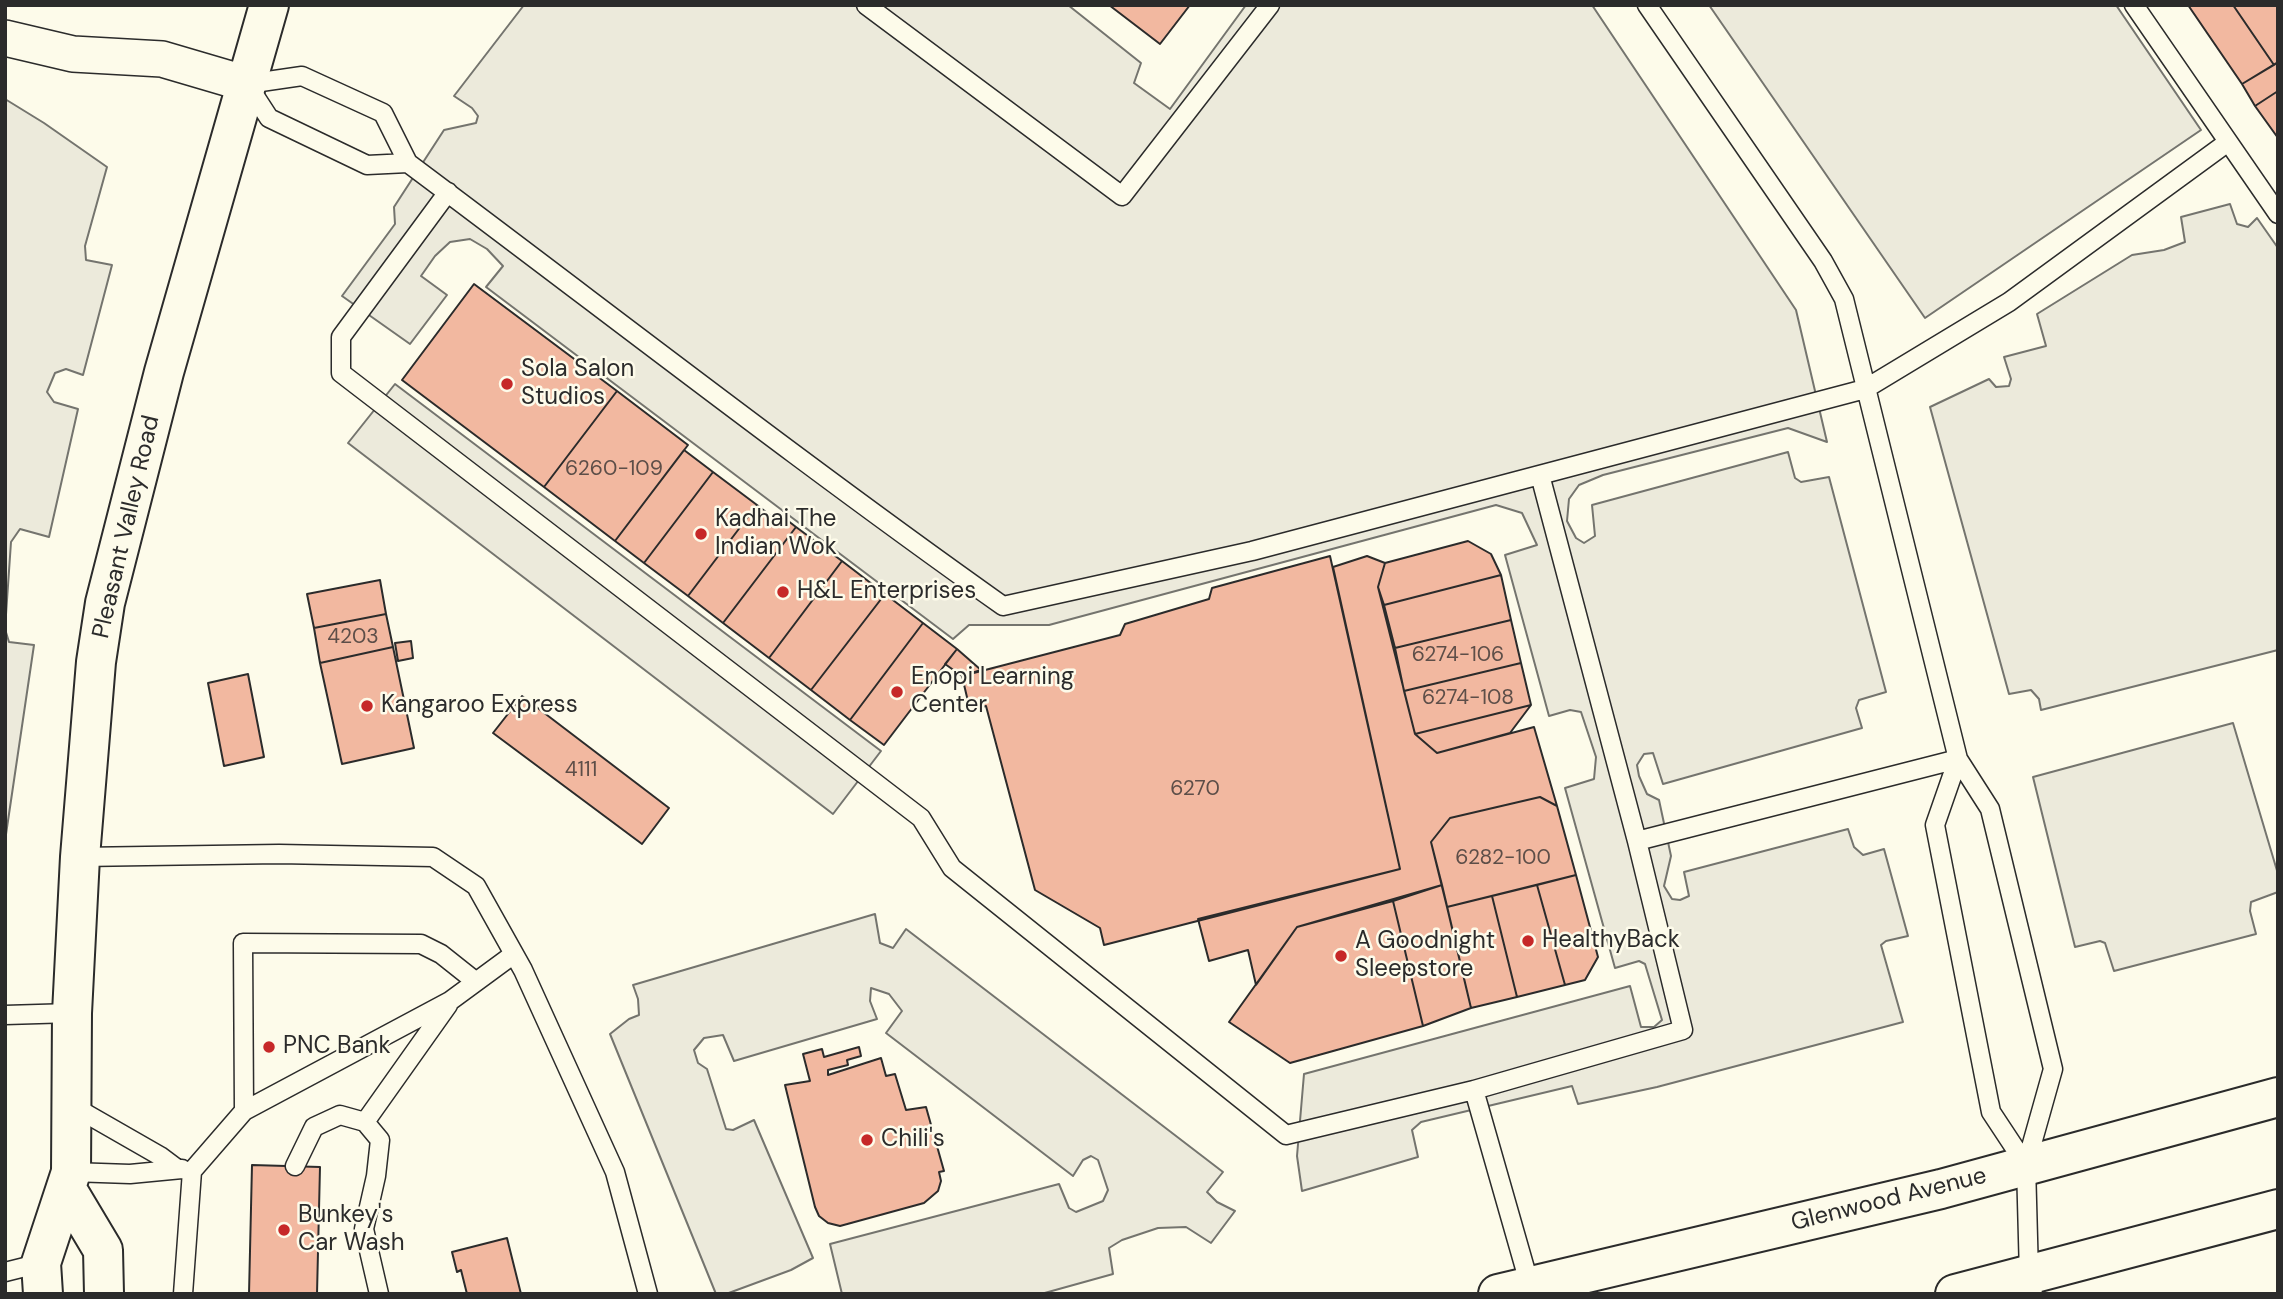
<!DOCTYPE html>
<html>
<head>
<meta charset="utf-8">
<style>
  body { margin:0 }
  #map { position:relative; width:2283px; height:1299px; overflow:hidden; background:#fdfbea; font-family:"DM Sans",sans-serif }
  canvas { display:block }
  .frame { position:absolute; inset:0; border:7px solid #2b2b2b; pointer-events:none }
</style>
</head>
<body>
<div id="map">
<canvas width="2283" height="1299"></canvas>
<div class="frame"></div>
</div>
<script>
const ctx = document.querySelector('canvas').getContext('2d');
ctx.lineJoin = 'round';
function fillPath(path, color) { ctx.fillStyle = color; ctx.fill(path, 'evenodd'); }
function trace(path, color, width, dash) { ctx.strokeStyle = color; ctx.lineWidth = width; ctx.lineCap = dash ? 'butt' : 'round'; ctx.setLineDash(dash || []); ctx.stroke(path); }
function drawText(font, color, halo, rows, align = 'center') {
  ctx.font = font + ' "DM Sans",sans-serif'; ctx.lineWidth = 5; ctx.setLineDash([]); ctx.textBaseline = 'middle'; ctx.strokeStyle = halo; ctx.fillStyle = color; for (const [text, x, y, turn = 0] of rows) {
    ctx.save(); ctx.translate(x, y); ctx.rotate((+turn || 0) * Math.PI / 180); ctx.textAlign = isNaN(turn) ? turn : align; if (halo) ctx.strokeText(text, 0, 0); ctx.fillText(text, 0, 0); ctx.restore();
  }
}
const parking = new Path2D(`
  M524 5H1068L1141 63 1134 83 1170 109 1246 5H1592L1796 310 1827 442 1788 428 1603 475 1579 485 1569 499 1567 521 1576 538 1584 543 1595 536 1592 505 1788 452 1795 478 1801 482 1829 477 1886 692 1859 700 1856 708 1862 728 1663 784 1653 753 1644 754 1637 765 1639 776 1647 794 1659 800 1671 856 1664 886 1672 899 1680 900 1689 896 1684 872 1848 829 1854 847 1863 855 1884 849 1908 936 1886 941 1881 945 1903 1022 1657 1087 1578 1104 1572 1086 1421 1122 1412 1130 1418 1157 1302 1191 1297 1156 1304 1074 1630 986 1641 1027H1654L1662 1020 1645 964 1639 961 1615 968 1565 788 1594 779 1596 757 1581 712 1570 710 1549 716 1505 555 1537 545 1522 513 1496 505 1049 625H969L953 639 486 287 503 266 487 249 470 239 450 242 435 256 421 276 447 295 410 344 342 296 395 224 394 207 444 130 476 123 478 116 472 108 454 96Z
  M1709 5H2116L2201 130 1925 318Z
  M5 99 44 123 107 167 85 246 86 260 112 265 83 375 66 369 55 373 47 392 54 402 78 409 49 537 20 529 11 542 5 629 9 642 34 645 5 841Z
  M2230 204 2237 224 2248 227 2257 218 2278 248V650L2041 710 2039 699 2031 690 2009 694 1930 407 1989 379 1996 387 2009 386 2011 379 2004 357 2046 346 2037 314 2132 255 2164 250 2185 242 2181 217Z
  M395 384 881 751 833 814 348 443Z
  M2233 723 2278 874V892L2251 902 2250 911 2256 934 2114 971 2105 943 2100 941 2075 947 2033 777Z
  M875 914 880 943 893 948 906 929 1223 1172 1207 1192 1217 1202 1235 1211 1211 1243 1186 1227 1158 1228 1122 1240 1109 1248 1113 1274 1041 1294H842L830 1244 1059 1184 1069 1208 1076 1212 1103 1201 1108 1190 1098 1160 1091 1156 1083 1160 1073 1176 886 1033 902 1011 889 994 871 988 870 1001 877 1019 734 1061 723 1035 704 1038 694 1050 698 1063 707 1069 726 1129 733 1130 754 1120 813 1258 791 1270 726 1294H716L610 1034 629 1019 639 1015 638 999 633 985Z`);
fillPath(parking, '#eceadb');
trace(parking, '#74746e', 2);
const building = new Path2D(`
  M1109 5H1190L1160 44Z
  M2188 5H2233L2274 65 2242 84Z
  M2233 5H2278V62L2274 65Z
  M2278 62V91L2255 106 2242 84Z
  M2278 91V138L2255 106Z
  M474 284 617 391 544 487 402 380Z
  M617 391 688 445 615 541 544 487Z
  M684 450 713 472 644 563 615 541Z
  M713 472 757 505 688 596 644 563Z
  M757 505 780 523 783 517 796 527 723 623 688 596Z
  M796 527 842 561 769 658 723 623Z
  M1468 541 1491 554 1501 575 1384 605 1378 587 1385 563Z
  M1330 556 1400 869 1104 945 1100 928 1035 890 986 706 970 710 962 676 1120 635 1125 624 1209 599 1212 588Z
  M1367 556 1385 563 1378 587 1415 734 1437 753 1534 727 1557 806 1540 797 1450 818 1431 842 1442 885 1297 927 1256 985 1248 950 1209 961 1198 919 1400 869 1333 567Z
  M842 561 885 594 811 690 769 658Z
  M1501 575 1511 620 1395 648 1384 605Z
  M380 580 386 614 314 628 307 594Z
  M885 594 923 623 850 720 811 690Z
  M386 614 393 647 320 663 314 628Z
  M1511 620 1521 663 1404 691 1395 648Z
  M923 623 957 649 884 745 850 720Z
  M411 641 413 658 398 661 395 643Z
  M393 647 414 748 342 764 320 663Z
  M957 649 981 670 962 676 945 664Z
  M1521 663 1531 705 1415 734 1404 691Z
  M248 674 264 757 224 766 208 683Z
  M522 696 669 808 642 844 493 733Z
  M1531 705 1510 733 1437 753 1415 734Z
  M1540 797 1557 806 1576 875 1447 907 1431 842 1450 818Z
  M1576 875 1598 957 1585 980 1565 985 1537 885Z
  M1442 885 1471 1008 1423 1026 1393 901Z
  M1537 885 1565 985 1517 997 1492 896Z
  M1492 896 1517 997 1471 1008 1447 907Z
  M1393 901 1423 1026 1290 1063 1229 1022 1297 927Z
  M859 1047 861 1056 847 1060 848 1065 828 1070V1075L881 1058 886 1076 895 1074 906 1110 926 1107 944 1171 939 1172 941 1181 938 1191 924 1203 840 1226 828 1223 819 1216 815 1207 785 1085 810 1081 803 1054 822 1049 824 1057Z
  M252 1165 320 1167 317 1294H249Z
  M507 1238 521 1294H467L461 1270 457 1272 452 1252Z`);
fillPath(building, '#f2b8a0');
trace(building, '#2b2b2b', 2);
const service = new Path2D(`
  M866 5 1122 196 1270 5
  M2134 5 2278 214
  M408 163 367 165 269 118 247 84 302 76 383 113 408 163C606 311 801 463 1003 606L1252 551 1865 389 2009 302 2228 142
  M448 192 341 337V373L921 818 952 868 1286 1135 1474 1090
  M1637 841 1958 759 1844 299 1823 261 1647 5
  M80 857 279 854 433 857 476 886 523 970 615 1172 648 1294
  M5 1015 72 1013
  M71 1105 160 1156 176 1168
  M244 1111 243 943 421 944 441 954 475 981
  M365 1122 448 1005
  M2026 1165 1991 1112 1935 825 1958 759 1990 809 2053 1069 2026 1165 2029 1275 2033 1294
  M295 1166 314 1127 340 1115 365 1122 380 1140 376 1176 364 1229 379 1294
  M71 1172 130 1174 182 1169
  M5 1272 41 1263
  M1530 1286 1474 1090 1683 1030 1637 841 1540 475
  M183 1294 192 1171 244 1111 450 1001 514 954`);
const minor = new Path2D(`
  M5 38 73 54 162 59 247 84`);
const tertiary = new Path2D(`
  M66 1188 103 1250 104 1294
  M43 1294 41 1263 71 1172 72 1013 80 857 96 662 105 603 164 372 269 5`);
const trunk = new Path2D(`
  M1498 1294 1941 1189 2278 1097
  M1955 1294 2278 1209`);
trace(service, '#2b2b2b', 21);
trace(minor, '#2b2b2b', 38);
trace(tertiary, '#2b2b2b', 42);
trace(trunk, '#2b2b2b', 42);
trace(service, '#fdfbea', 18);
trace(minor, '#fdfbea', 35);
trace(tertiary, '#fdfbea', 38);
trace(trunk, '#fdfbea', 38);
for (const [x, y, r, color] of [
  [507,384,7,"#c62828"],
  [701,534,7,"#c62828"],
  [783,592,7,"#c62828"],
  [897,692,7,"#c62828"],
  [367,706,7,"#c62828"],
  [1528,941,7,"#c62828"],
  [1341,956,7,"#c62828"],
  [269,1047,7,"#c62828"],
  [867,1140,7,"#c62828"],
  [284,1230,7,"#c62828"]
]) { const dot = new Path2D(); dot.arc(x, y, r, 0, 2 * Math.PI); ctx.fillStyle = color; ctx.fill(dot); trace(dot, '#fdfbea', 2.5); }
drawText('21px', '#5d4e48', null, [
  ["6260-109",614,469],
  ["4203",353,637],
  ["6274-106",1458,655],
  ["6274-108",1468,698],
  ["4111",581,770],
  ["6270",1195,789],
  ["6282-100",1503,858]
]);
drawText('24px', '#2b2b2b', '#fdfbea', [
  ["Sola Salon",521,370],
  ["Studios",521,398],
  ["Kadhai The",715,520],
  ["Indian Wok",715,548],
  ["H&L Enterprises",797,592],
  ["Enopi Learning",911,678],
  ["Center",911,706],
  ["Kangaroo Express",381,706],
  ["HealthyBack",1542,941],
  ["A Goodnight",1355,942],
  ["Sleepstore",1355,970],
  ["PNC Bank",283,1047],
  ["Chili's",881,1140],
  ["Bunkey's",298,1216],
  ["Car Wash",298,1244]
], 'left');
drawText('24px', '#2b2b2b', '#fdfbea', [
  ["Pleasant Valley Road",127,527,-77],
  ["Glenwood Avenue",1889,1200,-14]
]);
</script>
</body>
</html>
